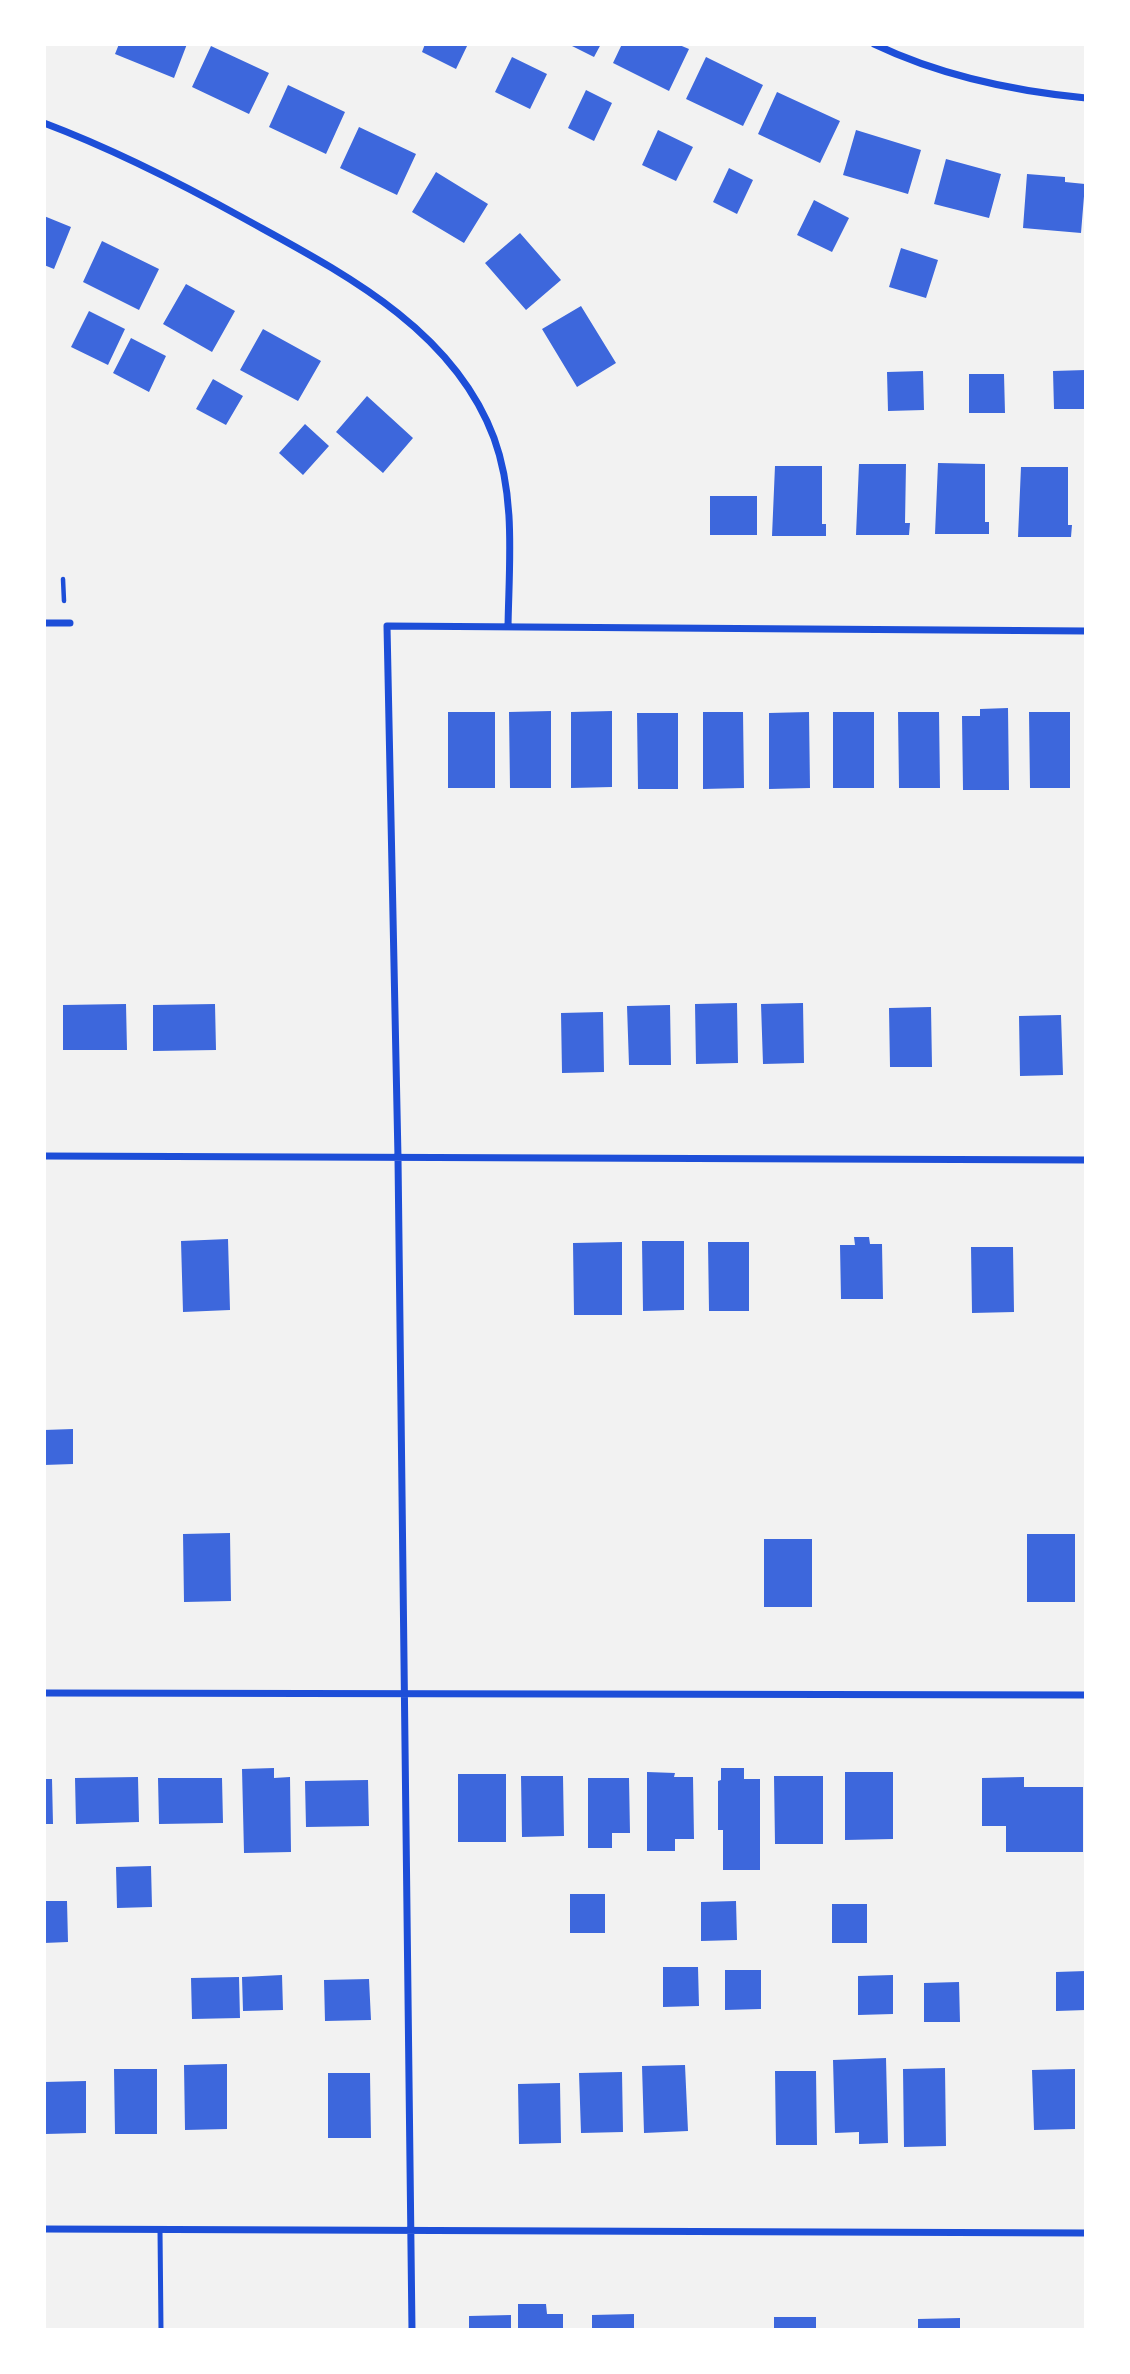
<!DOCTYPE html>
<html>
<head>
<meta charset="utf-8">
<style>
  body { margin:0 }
  #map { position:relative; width:1130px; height:2374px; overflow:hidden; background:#f2f2f2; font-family:Signika,sans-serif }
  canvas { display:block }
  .frame { position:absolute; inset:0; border:46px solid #fff; pointer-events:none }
</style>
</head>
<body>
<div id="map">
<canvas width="1130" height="2374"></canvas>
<div class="frame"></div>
</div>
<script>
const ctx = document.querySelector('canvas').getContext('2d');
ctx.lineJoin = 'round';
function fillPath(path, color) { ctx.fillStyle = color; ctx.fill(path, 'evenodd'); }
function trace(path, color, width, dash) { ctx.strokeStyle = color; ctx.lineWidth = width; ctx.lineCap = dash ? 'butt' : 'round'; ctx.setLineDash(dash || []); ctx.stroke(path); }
fillPath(new Path2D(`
  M119 44H187L174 78 115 54Z
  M425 44H468L456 69 422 52Z
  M568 44H601L594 57Z
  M622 44H677L689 49 669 91 613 63Z
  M211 46 269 73 249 114 192 87Z
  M512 57 547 74 530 109 495 92Z
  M706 57 763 85 743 126 686 99Z
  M288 85 345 112 326 154 269 127Z
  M586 90 612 103 594 141 568 128Z
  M777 92 840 121 820 163 758 134Z
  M359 127 416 154 397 195 340 168Z
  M658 130 693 147 676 181 642 165Z
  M856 130 921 150 908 194 843 175Z
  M946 159 1001 174 989 218 934 204Z
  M729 168 753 180 737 214 713 202Z
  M436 172 488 204 464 243 412 212Z
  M1027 174 1065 177V182L1085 184 1081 233 1023 228Z
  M814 200 849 218 832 252 797 235Z
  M44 216 71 227 54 269 44 265Z
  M520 233 561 280 526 310 485 263Z
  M102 241 159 269 139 310 83 282Z
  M901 248 938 260 926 298 889 287Z
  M186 284 235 311 212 352 163 324Z
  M581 306 616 363 577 387 542 329Z
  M89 311 125 329 108 365 71 347Z
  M263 329 321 361 298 401 240 370Z
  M131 338 166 356 149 392 113 373Z
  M1086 370V409H1054L1053 371Z
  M923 371 924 410 888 411 887 372Z
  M969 374H1004L1005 413H969Z
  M213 379 243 396 226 425 196 409Z
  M367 396 413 438 383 473 336 432Z
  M305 424 329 446 303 475 279 453Z
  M938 463 985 464V522H989V534H935Z
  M859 464H906L905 523H910L909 535H856Z
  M775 466H822V524H826V536H772Z
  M1021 467H1068V525H1072L1071 537H1018Z
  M710 496H757V535H710Z
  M1008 708 1009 790H963L962 716H980V709Z
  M551 711V788H510L509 712Z
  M612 711V787L571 788V712Z
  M448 712H495V788H448Z
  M703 712H743L744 788 703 789Z
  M809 712 810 788 769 789V713Z
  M833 712H874V788H833Z
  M898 712H939L940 788H899Z
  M1029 712H1070V788H1030Z
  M637 713H678V789H638Z
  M737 1003 738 1063 696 1064 695 1004Z
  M803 1003 804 1063 763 1064 761 1004Z
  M126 1004 127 1050H63V1005Z
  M215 1004 216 1050 153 1051V1005Z
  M670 1005 671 1065H629L627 1006Z
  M931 1007 932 1067H890L889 1008Z
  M603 1012 604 1072 562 1073 561 1013Z
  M1061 1015 1063 1075 1020 1076 1019 1016Z
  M854 1237H869L870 1244H882L883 1299H841L840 1245H855Z
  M228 1239 230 1310 183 1312 181 1241Z
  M642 1241H684V1310L643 1311Z
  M622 1242V1315H574L573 1243Z
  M708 1242H749V1311H709Z
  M971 1247H1013L1014 1312 972 1313Z
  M73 1429V1464L44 1465V1430Z
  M230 1533 231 1601 184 1602 183 1534Z
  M1027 1534H1075V1602H1027Z
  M764 1539H812V1607H764Z
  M274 1768V1778L290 1777 291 1852 244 1853 242 1769Z
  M721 1768H744V1779H760V1870H723V1830H718V1781L721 1780Z
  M647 1772 675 1773 674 1777H693L694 1839H675V1851H647Z
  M845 1772H893V1839L845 1840Z
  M458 1774H506V1842H458Z
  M521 1776H563L564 1836 522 1837Z
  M774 1776H823V1844H775Z
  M138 1777 139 1822 76 1824 75 1778Z
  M1024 1777V1787H1083V1852H1006V1826H982V1778Z
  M158 1778H222L223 1823 159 1824Z
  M588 1778H629L630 1833H612V1848H588Z
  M44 1779H52L53 1824H44Z
  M368 1780 369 1826 306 1827 305 1781Z
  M151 1866 152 1907 117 1908 116 1867Z
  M570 1894H605V1933H570Z
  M44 1901H67L68 1942 44 1943Z
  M736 1901 737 1940 701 1941V1902Z
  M832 1904H867V1943H832Z
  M663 1967H698L699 2006 663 2007Z
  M725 1970H761V2009L725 2010Z
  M1086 1971V2010L1056 2011V1972Z
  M282 1975 283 2010 243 2011 242 1977Z
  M893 1975V2014L858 2015V1976Z
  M239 1977 240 2018 192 2019 191 1978Z
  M369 1979 371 2020 325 2021 324 1980Z
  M959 1982 960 2022H924V1983Z
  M886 2058 888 2143 859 2144V2132L835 2133 833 2060Z
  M227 2064V2129L185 2130 184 2065Z
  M685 2065 688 2131 644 2133 642 2066Z
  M945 2068 946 2146 904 2147 903 2069Z
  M114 2069H157V2134H115Z
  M1075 2069V2129L1034 2130 1032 2070Z
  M775 2071H816L817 2145H776Z
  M622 2072 623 2132 581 2133 579 2073Z
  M328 2073H370L371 2138H328Z
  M86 2081V2133L45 2134 44 2082Z
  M560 2083 561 2143 519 2144 518 2084Z
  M518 2304H546L547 2314H563V2330H518Z
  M634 2314V2330H592V2315Z
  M511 2315V2330H469V2316Z
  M774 2317H816V2330H774Z
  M960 2318V2330H918V2319Z`), '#3d67dc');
trace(new Path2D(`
  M63 579 64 601`), '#1d4ed8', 4.5);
trace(new Path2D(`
  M160 2230 161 2330`), '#1d4ed8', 5);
trace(new Path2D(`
  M874 44C941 76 1012 91 1086 98
  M44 123C113 149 180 183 245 219 341 272 453 328 494 438 516 498 509 564 508 627
  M44 623H70
  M44 1156 1086 1160
  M44 1693 1086 1695
  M44 2229 1086 2233
  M412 2330 398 1158 387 626 1086 631`), '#1d4ed8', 7);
</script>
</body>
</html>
